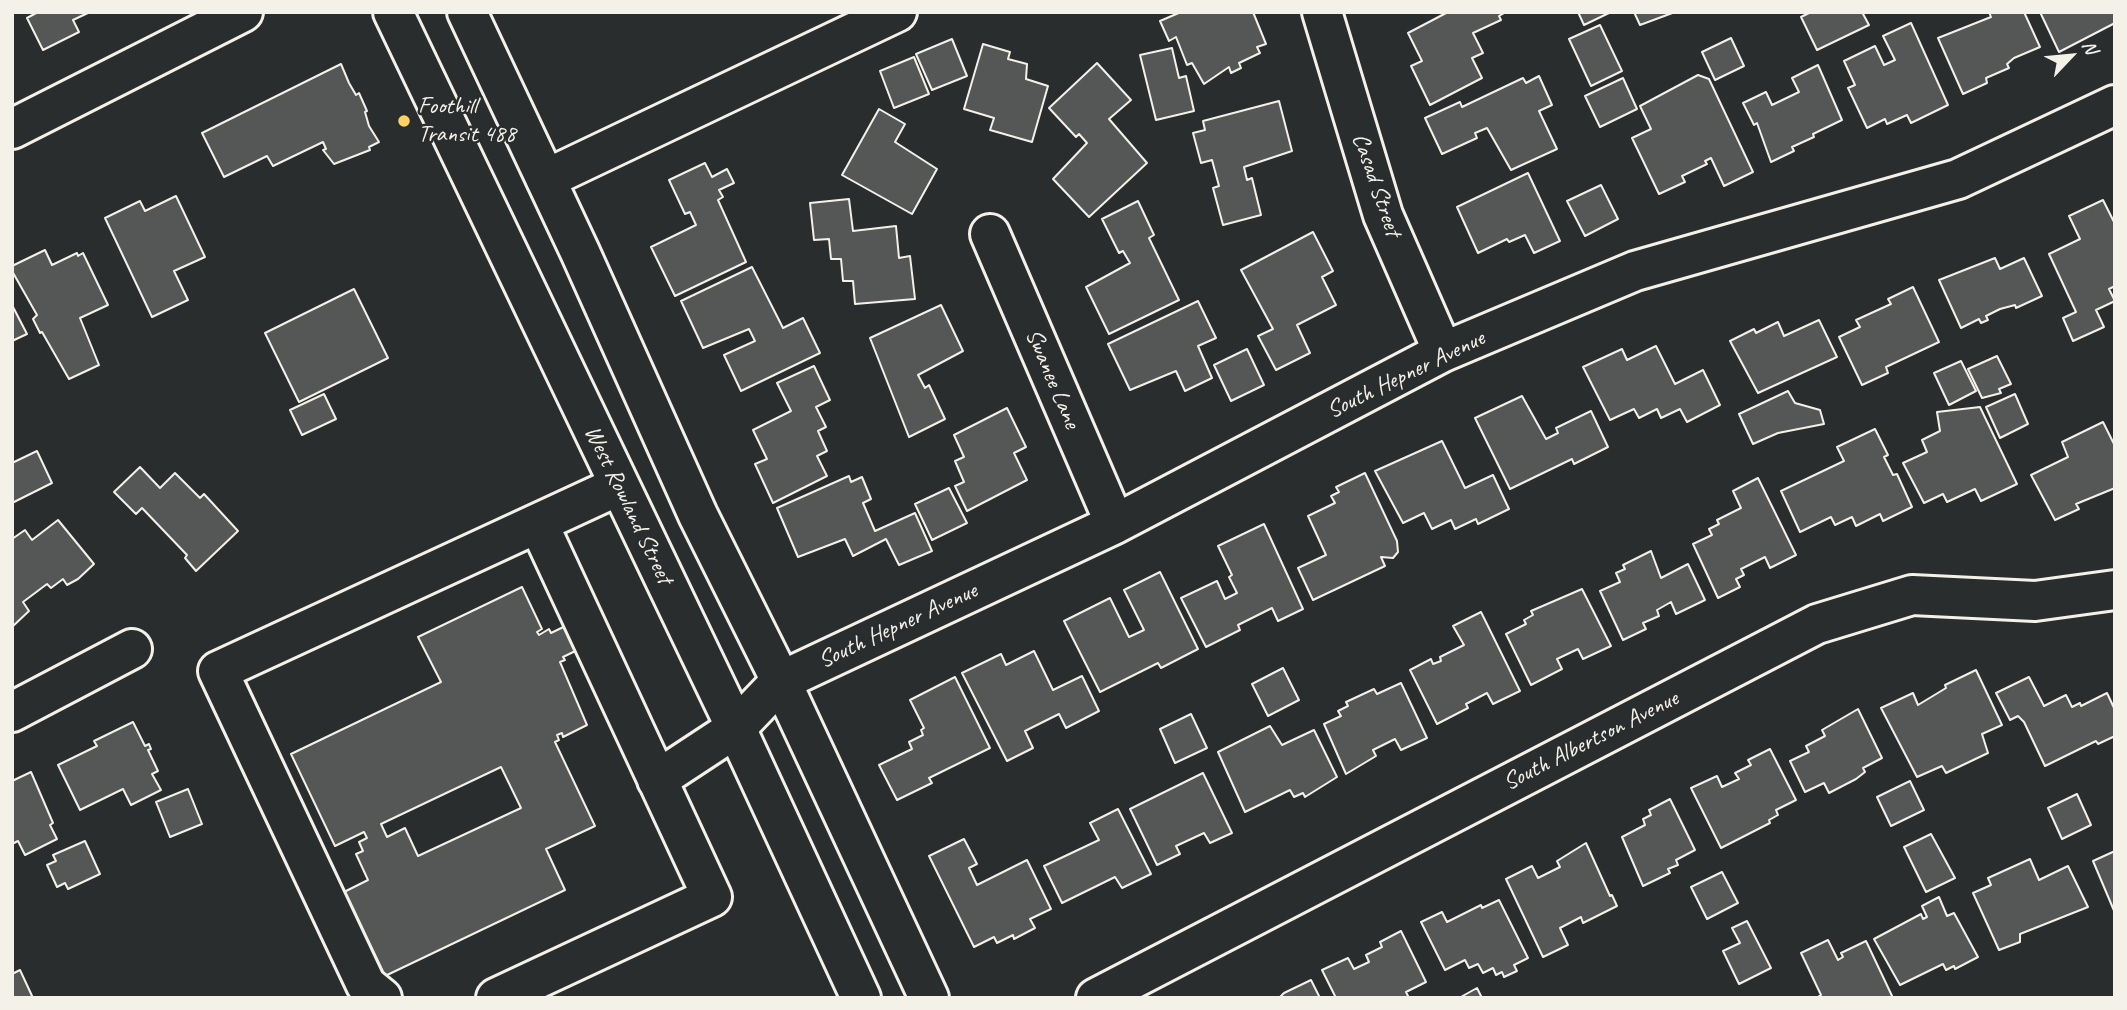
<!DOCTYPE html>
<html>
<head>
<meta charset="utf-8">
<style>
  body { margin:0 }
  #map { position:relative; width:2127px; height:1010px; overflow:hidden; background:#2a2d2e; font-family:Caveat,sans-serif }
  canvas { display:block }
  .frame { position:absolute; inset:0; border:14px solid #f4f1e8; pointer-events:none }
  .north { position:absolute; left:2036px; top:21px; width:70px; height:70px; -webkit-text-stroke:5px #2a2d2e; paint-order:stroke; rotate:64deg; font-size:19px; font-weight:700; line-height:28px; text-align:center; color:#f4f1e8 }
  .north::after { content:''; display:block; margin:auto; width:24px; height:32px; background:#f4f1e8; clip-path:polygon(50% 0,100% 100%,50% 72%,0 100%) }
</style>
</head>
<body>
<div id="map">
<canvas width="2127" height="1010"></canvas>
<div class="frame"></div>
<div class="north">N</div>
</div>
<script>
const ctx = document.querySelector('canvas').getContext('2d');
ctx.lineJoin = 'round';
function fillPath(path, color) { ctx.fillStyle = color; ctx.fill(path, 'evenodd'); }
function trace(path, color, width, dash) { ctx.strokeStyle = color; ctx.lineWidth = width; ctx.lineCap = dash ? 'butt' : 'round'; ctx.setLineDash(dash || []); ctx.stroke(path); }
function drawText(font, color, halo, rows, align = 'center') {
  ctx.font = font + ' Caveat,sans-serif'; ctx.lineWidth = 5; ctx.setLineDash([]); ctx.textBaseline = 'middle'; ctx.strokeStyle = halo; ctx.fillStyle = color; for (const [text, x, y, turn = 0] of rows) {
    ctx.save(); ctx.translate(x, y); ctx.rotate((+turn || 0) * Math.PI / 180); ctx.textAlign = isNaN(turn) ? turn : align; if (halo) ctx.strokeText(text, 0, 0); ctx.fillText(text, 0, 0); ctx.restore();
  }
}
const building = new Path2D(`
  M38 12H90L73 20 79 32 43 50 27 18Z
  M1181 12H1253L1266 44 1257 47 1260 53 1239 63 1241 68 1231 73 1229 67 1204 84 1192 63 1187 65 1176 37 1169 41 1160 21Z
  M1448 12H1506L1499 16 1501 20 1473 33 1483 53 1472 58 1482 78 1430 105 1411 66 1422 61 1408 33Z
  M1578 12H1611L1584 25Z
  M1634 12H1675L1640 25Z
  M1811 12H1862L1869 25 1817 50 1801 17Z
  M1989 12H2024L2040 47 2014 58 2007 64 2009 68 1986 78 1987 83 1963 94 1938 38 1991 17Z
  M2040 12H2115V23L2059 52Z
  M1911 23 1948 105 1911 123 1907 115 1887 124 1885 119 1867 128 1848 88 1855 85 1844 61 1875 46 1884 65 1895 60 1883 36Z
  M1600 25 1622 71 1591 86 1569 39Z
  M1731 38 1744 66 1715 80 1702 52Z
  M952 39 967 76 932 90 916 54Z
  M983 44 1010 52 1008 59 1027 64 1026 79 1048 86 1032 142 990 130 994 118 964 109Z
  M1172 48 1179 78 1186 76 1194 111 1156 120 1140 55Z
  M914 57 929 94 894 108 880 71Z
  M1097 63 1131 100 1109 119 1147 163 1089 217 1053 179 1087 143 1079 134 1076 137 1049 108Z
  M341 64 349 83 356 95 359 93 367 111 365 112 369 126 379 142 369 147 370 150 334 164 323 150 326 149 323 142 273 166 267 156 224 177 202 133Z
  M1818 65 1842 120 1813 134 1814 137 1792 147 1794 151 1771 162 1757 123 1754 125 1743 103 1766 92 1772 105 1799 92 1792 78Z
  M1698 75 1709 79 1753 172 1724 186 1711 158 1705 161 1707 164 1682 176 1685 182 1659 194 1632 138 1651 129 1640 106Z
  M1539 76 1552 105 1539 111 1557 149 1511 170 1487 128 1475 133 1477 138 1442 154 1425 118 1460 102 1462 107 1523 78 1526 83Z
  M1623 78 1637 109 1600 127 1585 96Z
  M1279 101 1292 151 1244 167 1247 180 1252 178 1261 215 1223 225 1213 188 1219 186 1212 160 1201 163 1193 133 1205 130 1203 121Z
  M879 109 905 124 895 142 937 169 912 214 842 175Z
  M705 163 712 177 727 169 734 183 719 190 723 197 718 200 746 262 675 296 651 247 696 225 690 212 685 214 669 180Z
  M1528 173 1560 241 1534 253 1525 235 1509 242 1507 239 1478 253 1457 207Z
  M1601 185 1618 219 1585 236 1567 201Z
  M176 196 205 257 174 271 188 300 152 317 105 218 140 201 145 211Z
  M849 199 853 231 896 226 899 258 910 256 915 299 855 304 853 281H843L841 259H831L829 239 814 240 810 203Z
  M2103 200 2115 224V286L2109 289 2115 301 2096 310 2104 327 2073 341 2063 318 2076 312 2049 254 2080 239 2069 216Z
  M1138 201 1154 235 1149 238 1179 300 1109 334 1086 287 1130 263 1123 251 1119 253 1102 219Z
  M1313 232 1333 271 1322 277 1336 305 1297 325 1310 353 1276 370 1258 336 1273 329 1241 270Z
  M45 250 52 265 77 253 78 256 83 253 108 305 80 318 99 365 69 379 42 332 40 333 33 319 37 315 12 271V266Z
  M1995 258 2000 269 2024 258 2042 296 2016 308 2015 305 2000 309 1986 316 1988 320 1981 323 1979 319 1961 328 1939 280Z
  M752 267 783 328 803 318 820 353 741 391 724 355 755 341 749 329 703 348 681 301Z
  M1913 287 1939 342 1886 367 1888 373 1862 385 1839 337 1860 327 1856 320 1891 304 1888 299Z
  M354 289 388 358 299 402 265 333Z
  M1198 301 1216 338 1198 346 1212 378 1185 391 1176 371 1130 390 1108 344Z
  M12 305 27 334 12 341Z
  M941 305 963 351 918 375 925 388 929 385 945 419 909 437 870 338Z
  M1819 320 1837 357 1758 393 1730 341 1754 329 1756 333 1778 322 1784 336Z
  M1656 346 1675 384 1703 370 1720 405 1687 422 1680 409 1661 418 1657 409 1639 418 1634 409 1610 420 1583 367 1622 349 1627 360Z
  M1247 349 1264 385 1231 401 1214 365Z
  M1997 356 2011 384 1999 389 2001 393 1982 398 1968 369Z
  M1961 361 1976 391 1949 405 1934 373Z
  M814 366 830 400 816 407 826 427 818 431 827 451 817 456 827 476 773 503 755 464 767 459 753 430 791 411 777 383Z
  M1788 391 1795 403 1820 410 1824 424 1778 433 1753 444 1739 414Z
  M324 394 336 419 302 435 290 410Z
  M2015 394 2028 424 2000 438 1986 407Z
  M1522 396 1546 439 1558 433 1556 428 1591 411 1608 447 1574 464 1572 459 1510 489 1475 418Z
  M1980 407 2017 484 1981 501 1975 489 1947 502 1943 494 1924 503 1903 463 1927 452 1922 440 1940 431 1937 412Z
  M1007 408 1026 447 1014 453 1027 480 967 511 955 486 964 482 955 461 964 457 954 435Z
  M2103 422 2115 446V488L2076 504 2079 509 2055 520 2031 475 2068 457 2062 442Z
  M1875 429 1888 455 1884 457 1893 475 1897 474 1912 507 1883 521 1880 514 1856 526 1852 517 1835 525 1831 517 1800 532 1781 491 1844 461 1837 447Z
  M1442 441 1465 488 1493 475 1509 509 1478 524 1476 519 1455 529 1451 520 1432 529 1424 513 1403 523 1375 471Z
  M37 451 52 483 12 503V463Z
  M140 467 160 488 175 473 200 498 204 494 238 531 196 571 185 558 187 555 142 508 136 514 114 492Z
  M1365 473 1397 541 1398 552 1393 558 1381 557 1385 566 1313 600 1298 568 1326 555 1308 516 1335 503 1331 496 1339 492 1336 487Z
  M849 476 851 482 862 477 871 499 863 503 875 531 915 513 932 551 899 565 886 539 853 556 845 539 798 557 777 508Z
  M1758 478 1796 555 1770 568 1765 557 1741 569 1744 575 1736 579 1740 587 1718 598 1693 544 1712 535 1709 529 1719 524 1717 520 1741 508 1733 491Z
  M949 488 967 523 932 540 915 504Z
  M58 520 94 564 78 579 67 585 63 579 51 588 47 584 23 602 29 611 12 627V539L25 530 32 540Z
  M1264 524 1303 609 1278 621 1272 608 1238 625 1240 630 1206 647 1181 598 1217 581 1225 599 1237 593 1229 577 1232 575 1218 546Z
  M1651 551 1661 578 1688 564 1705 600 1676 614 1671 602 1657 610 1659 616 1643 623 1646 629 1623 640 1600 591 1620 582 1616 573 1625 569 1623 565Z
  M1160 572 1198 649 1161 668 1158 663 1100 692 1064 621 1110 598 1129 637 1144 630 1124 590Z
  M522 587 542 629 537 632 539 635 549 629 551 633 584 617 596 641 563 657 565 660 560 662 587 725 563 737 562 733 557 735 559 740 555 742 595 826 546 849 565 890 385 976 344 892 368 880 356 854 363 851 359 842 367 838 364 832 335 846 291 754 441 682 418 637ZM501 767 521 808 418 856 405 828 387 837 381 824Z
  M1582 589 1611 646 1583 659 1578 649 1557 659 1562 669 1531 685 1506 634 1526 624 1524 620 1533 615 1531 611Z
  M1481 612 1520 691 1493 704 1487 693 1466 704 1468 708 1437 724 1410 670 1431 659 1433 664 1441 661 1440 657 1464 645 1453 626Z
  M1034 651 1053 690 1082 676 1099 711 1066 728 1059 714 1025 731 1033 748 1007 761 962 673 1001 654 1006 665Z
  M1283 668 1299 700 1268 716 1252 684Z
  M1976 670 2002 725 1982 734 1988 753 1946 773 1942 766 1917 777 1881 708 1913 693 1918 705 1946 688 1945 685Z
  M955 677 990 748 929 778 932 783 897 800 879 765 912 749 909 742 923 735 921 730 924 728 910 700Z
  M2029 677 2044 706 2066 695 2072 707 2080 703 2081 706 2107 693 2115 710V736L2098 744 2096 741 2045 766 2024 722 2018 716 2010 720 1996 693Z
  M1401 683 1427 738 1401 750 1395 739 1373 750 1376 756 1346 774 1324 724 1341 716 1338 711 1348 706 1346 702 1374 689 1377 694Z
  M1858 709 1882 758 1863 768 1865 772 1856 779 1829 793 1824 783 1805 792 1790 761 1809 752 1806 746 1825 736 1822 730Z
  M1191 714 1207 748 1175 763 1160 729Z
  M133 722 145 746 149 744 151 749 148 750 158 771 152 774 161 790 131 805 123 789 80 810 58 765 97 746 94 741Z
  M1270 726 1282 745 1314 730 1337 777 1305 797 1303 793 1294 797 1290 790 1245 812 1218 752Z
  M1770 749 1796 800 1776 810 1778 815 1769 820 1770 823 1721 848 1691 788 1717 776 1722 787 1739 779 1735 773 1751 765 1748 760Z
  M31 772 53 823 50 825 57 839 25 855 18 841 12 844V781Z
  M1203 773 1232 833 1210 843 1204 833 1176 846 1180 854 1157 865 1130 809Z
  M1910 781 1924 810 1891 826 1877 797Z
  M188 789 202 824 170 837 156 802Z
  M2077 794 2091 825 2062 839 2048 808Z
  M1670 799 1695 850 1676 860 1678 865 1668 869 1670 873 1643 886 1622 837 1645 825 1643 819 1651 815 1649 810Z
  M1118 809 1151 874 1122 888 1115 877 1062 903 1044 866 1099 840 1090 823Z
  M1931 834 1955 878 1926 892 1904 847Z
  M964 839 977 864 969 868 977 885 1027 860 1051 909 1030 919 1035 928 1014 939 1013 935 997 943 994 937 974 947 929 856Z
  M85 841 100 874 68 889 65 883 57 887 47 865 56 861 53 855Z
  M1586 843 1610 896 1612 895 1617 906 1583 923 1581 917 1560 928 1568 945 1543 957 1506 879 1532 866 1538 878 1560 867 1557 861Z
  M2115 851V913L2093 861Z
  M2030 859 2039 880 2068 866 2088 907 2020 934V942L1999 950 1973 893 1991 885 1988 878Z
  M1722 872 1738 903 1707 919 1691 887Z
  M1939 897 1947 916 1954 913 1978 957 1955 969 1954 966 1946 970 1943 964 1900 985 1874 939 1921 914 1923 919 1927 917 1922 906Z
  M1499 900 1528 958 1514 965 1517 971 1504 977 1502 972 1496 975 1493 968 1483 973 1478 964 1469 968 1465 960 1445 970 1421 922 1442 912 1447 922 1481 905 1482 908Z
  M1747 921 1771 968 1739 984 1723 951 1740 943 1732 928Z
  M1401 931 1426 982 1406 992 1409 998H1336L1322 970 1348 958 1354 969 1369 962 1366 955 1382 947 1380 942Z
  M1828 940 1838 960 1843 957 1841 953 1866 941 1893 998H1816L1821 995 1801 953Z
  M20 970 33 998H12V974Z
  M1311 980 1320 998H1279L1284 993Z
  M1477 988 1482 998H1459Z`);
fillPath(building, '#555756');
trace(building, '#f4f1e8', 2);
const minor = new Path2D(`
  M1322 12 1383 215 1443 352
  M12 129 243 12
  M546 179 897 12
  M990 234 1115 524
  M12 712 132 649
  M657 780 736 728 781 681 1115 524 1443 352 1635 271 1958 179 2115 105
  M382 998 366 985 218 671 618 486
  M496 998 712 897 538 523
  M1096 998 1817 624 1912 595 2035 601 2115 590`);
const major = new Path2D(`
  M393 12 736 728 861 998
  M467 12 580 252 698 515 781 681 929 998`);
trace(minor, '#f4f1e8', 44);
trace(major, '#f4f1e8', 44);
trace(minor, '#2a2d2e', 38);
trace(major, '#2a2d2e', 38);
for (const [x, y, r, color] of [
  [404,121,7,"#ffd166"]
]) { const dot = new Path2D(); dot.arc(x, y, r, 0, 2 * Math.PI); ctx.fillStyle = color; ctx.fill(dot); trace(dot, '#2a2d2e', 2.5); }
drawText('24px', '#f4f1e8', '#2a2d2e', [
  ["Foothill",418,107],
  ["Transit 488",418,135]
], 'left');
drawText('24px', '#f4f1e8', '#2a2d2e', [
  ["Casad Street",1376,185,71],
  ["South Hepner Avenue",1406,375,-26],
  ["Swanee Lane",1052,379,67],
  ["West Rowland Street",628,505,64],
  ["South Hepner Avenue",898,626,-25],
  ["South Albertson Avenue",1591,741,-27]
]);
</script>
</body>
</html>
